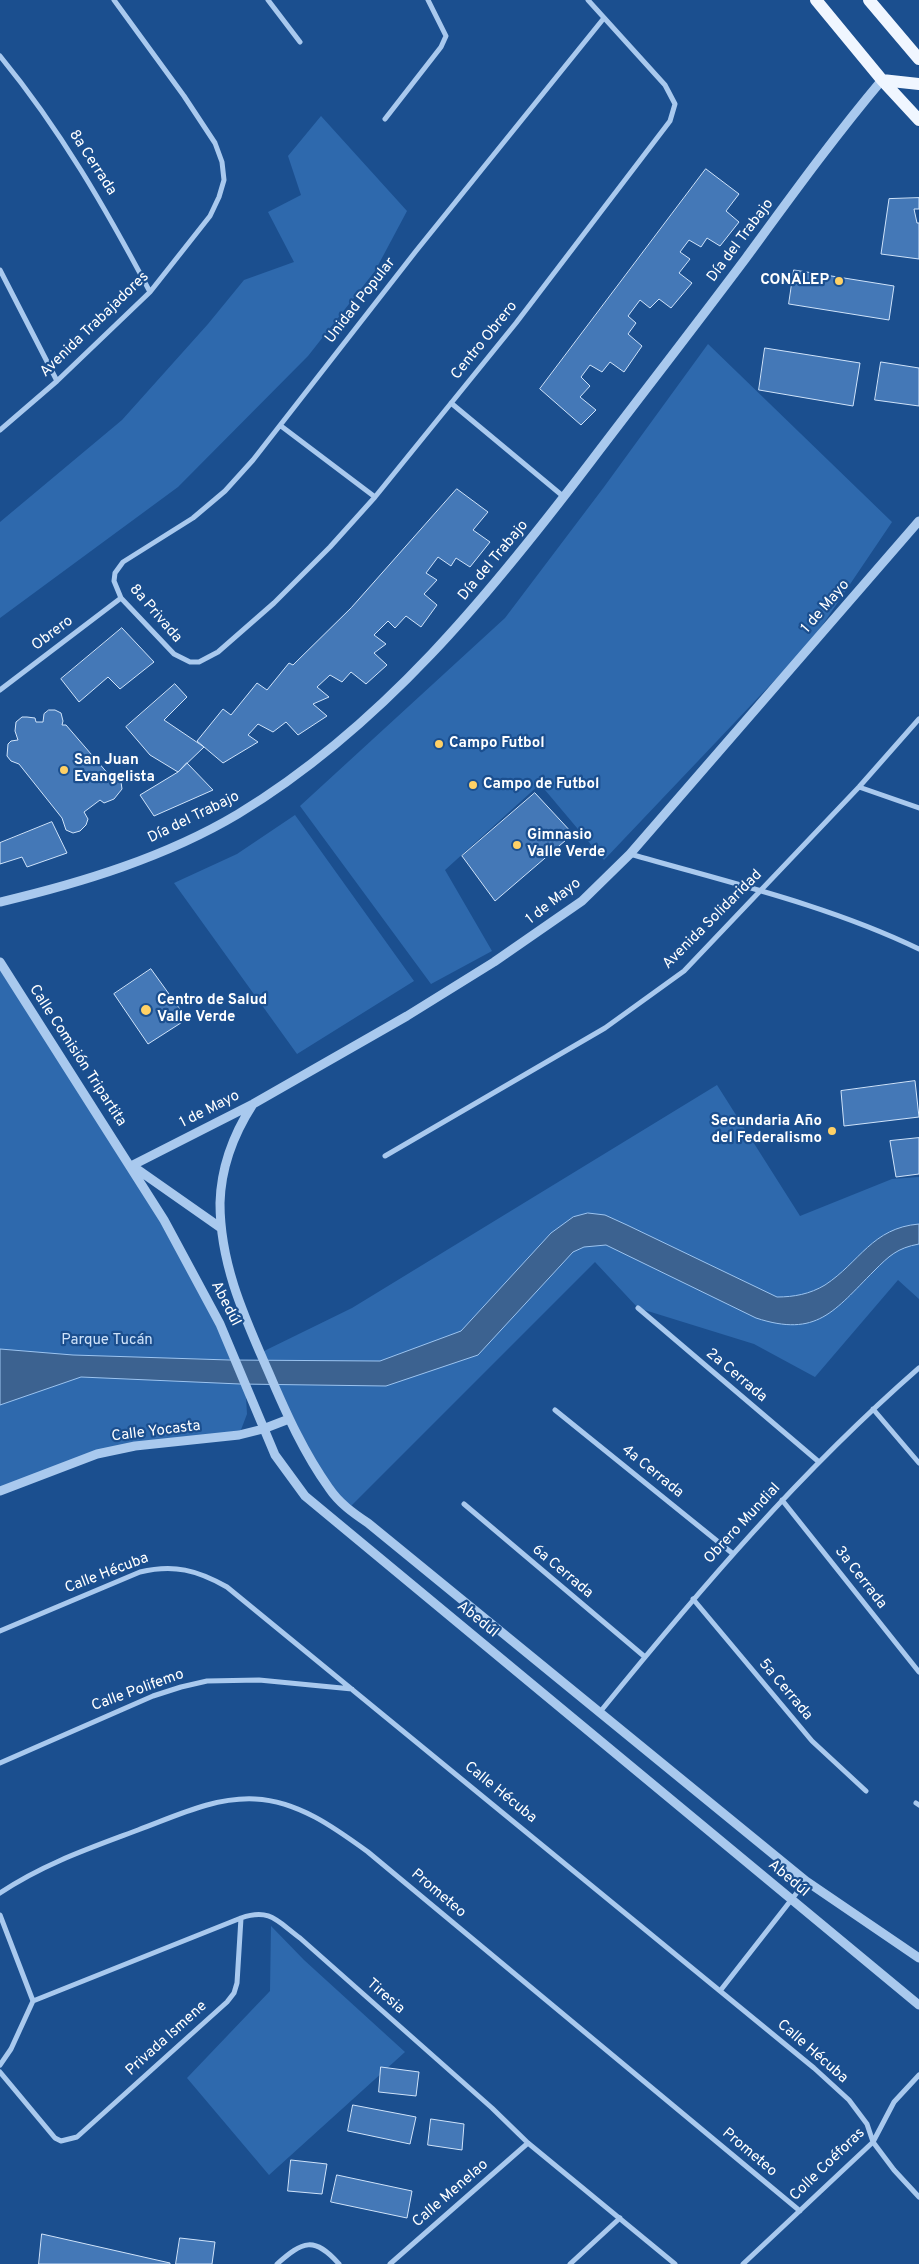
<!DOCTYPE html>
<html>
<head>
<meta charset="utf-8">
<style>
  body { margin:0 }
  canvas { display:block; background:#1b4f8f }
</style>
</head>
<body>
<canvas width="919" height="2264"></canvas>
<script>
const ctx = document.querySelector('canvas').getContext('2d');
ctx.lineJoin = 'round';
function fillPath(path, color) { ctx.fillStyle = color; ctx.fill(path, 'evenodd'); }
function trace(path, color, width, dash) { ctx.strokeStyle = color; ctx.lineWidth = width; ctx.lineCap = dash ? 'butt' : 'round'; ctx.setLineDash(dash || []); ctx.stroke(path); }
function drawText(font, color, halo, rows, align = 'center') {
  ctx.font = font + ' Overpass,sans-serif'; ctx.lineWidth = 4.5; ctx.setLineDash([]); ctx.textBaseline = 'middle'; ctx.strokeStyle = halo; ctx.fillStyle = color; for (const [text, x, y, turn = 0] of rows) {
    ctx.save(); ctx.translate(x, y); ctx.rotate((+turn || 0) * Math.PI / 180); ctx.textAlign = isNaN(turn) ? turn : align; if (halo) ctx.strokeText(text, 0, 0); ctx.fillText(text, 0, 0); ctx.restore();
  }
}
fillPath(new Path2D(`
  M321 116 407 211 375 271 308 356 178 487 0 618V522L122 420 208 324 244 280 294 262 268 212 301 195 288 156Z
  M708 344 892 522 811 642 604 860 540 784 445 870 492 951 431 984 300 806 505 618 604 487Z
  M295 815 414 981 297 1054 174 883 237 854Z
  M0 962 164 1220 245 1381 247 1414 239 1435 135 1446 0 1491Z
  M717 1085 800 1216 892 1179 919 1177V1299L898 1280 815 1377 754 1344 638 1308 595 1262 348 1509 329 1489 260 1353 352 1308Z
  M271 1926 304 1960 405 2052 269 2175 187 2078 270 1991Z`), '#2e69ad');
const water = new Path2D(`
  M588 1213 605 1215 627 1225 777 1297C794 1297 810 1294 825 1285 860 1262 872 1228 919 1224V1244C897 1248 889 1256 874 1271 834 1311 817 1338 756 1318L606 1245 584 1247 573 1252 478 1355 386 1386 240 1384 81 1377 0 1405V1349L73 1355 229 1360 380 1361 461 1331 551 1233 573 1217Z`);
fillPath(water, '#3c6290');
trace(water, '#9cc4f0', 1);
const building = new Path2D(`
  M706 169 739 194 726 211 739 222 720 246 707 238 701 247 689 240 680 252 690 259 679 273 692 283 671 308 659 299 650 308 640 300 628 316 636 323 628 334 642 346 624 372 610 362 602 372 590 365 581 377 590 386 580 397 596 410 581 425 540 389Z
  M919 198V209H914L917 223H919V259L881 254 889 199Z
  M794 270 894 286 889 320 789 304Z
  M765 348 860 363 853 406 759 390Z
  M881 362 919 368V406L875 400Z
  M457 489 488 512 473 530 490 542 470 567 456 558 451 566 438 557 426 573 437 580 424 594 437 605 421 627 406 616 395 628 388 621 374 635 386 644 374 653 387 665 366 684 351 672 342 682 330 675 317 687 329 697 313 704 327 716 298 735 286 722 273 732 258 724 248 735 258 742 223 763 197 741 223 709 231 715 257 683 267 690 289 663 293 665 351 608Z
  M122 628 154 662 120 689 108 677 79 702 61 679Z
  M175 684 187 697 164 720 204 747 178 772 150 755 126 727Z
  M49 710H55L61 713 63 721 62 725H66L110 776H119L121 782 122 789 114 799 104 803 100 800 84 812 88 819 86 825 80 831 73 833 66 830 62 818 19 764 11 761 7 756 8 744 11 741 18 740 15 731 16 722 22 717H27L35 718 36 722H43L44 714Z
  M187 763 213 790 154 816 140 795 178 772Z
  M535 793 573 834 495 901 462 856Z
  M52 822 67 853 27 867 22 857 0 864V843Z
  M151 969 187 1019 148 1044 114 994Z
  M915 1081 919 1117 844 1126 841 1091Z
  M919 1138V1174L896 1177 890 1141Z
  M381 2067 419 2072 416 2096 379 2092Z
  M353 2105 416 2117 410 2144 348 2131Z
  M431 2119 464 2124 462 2150 428 2145Z
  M291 2160 327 2164 322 2194 288 2191Z
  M337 2175 412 2191 407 2218 331 2202Z
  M42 2234 170 2263V2264H39Z
  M180 2238 215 2242 212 2264H176Z`);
fillPath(building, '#4478b7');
trace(building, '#cfe3fa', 1);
trace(new Path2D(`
  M268 0 300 42
  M588 0 665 85 675 104 670 121 516 323 375 497 330 547 274 603 218 652 199 662H190L174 654 121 598 114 581 115 573 123 562 193 518 225 491 253 460 416 251 604 18
  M0 56C60 129 106 209 150 292
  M385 119 441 47 446 36 428 0
  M0 270 57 381
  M451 403 564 497
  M281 426 375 497
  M0 430 57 381 150 292 210 216 219 197 224 180 222 162 215 143 184 96 114 0
  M0 690 121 598
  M859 787 919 808
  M630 854C727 882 828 905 919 949
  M385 1156 605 1028 684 971 859 787 919 719
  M638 1308 819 1462
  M873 1409 919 1463
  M555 1410 732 1553
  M782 1500 919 1672
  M464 1504 645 1657
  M693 1599 812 1741 866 1791
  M0 1631 140 1572C174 1564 197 1570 227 1587L814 2068 849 2100 867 2124 873 2142 894 2170 919 2197
  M600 1712C700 1589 800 1472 919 1368
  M0 1763 153 1696 181 1687 207 1681 259 1680 352 1689
  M916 1803 919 1805
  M0 1893C43 1864 90 1848 138 1830 176 1816 214 1797 255 1799 298 1801 335 1828 368 1852L800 2211
  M0 1915 33 2001 11 2049 0 2065
  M720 1991 806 1881
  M33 2001 241 1918C270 1908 277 1921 300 1938L492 2108 528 2143 675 2264
  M0 2072 55 2138 61 2141 77 2137 227 2002 234 1993 237 1983 241 1918
  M277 2264C303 2241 314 2236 339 2264
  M390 2264 528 2143
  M570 2264 620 2218
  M743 2264 873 2142 894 2102 919 2075`), '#a9c9ee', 5);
trace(new Path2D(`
  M0 902C81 883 166 857 238 814 382 727 491 593 592 460 643 393 695 326 746 258 790 198 834 137 882 80
  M0 962 164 1220 220 1324 275 1455 305 1496 919 2005
  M253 1104C233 1135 221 1166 220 1203 220 1265 245 1318 269 1373 286 1413 304 1453 329 1488 339 1503 353 1513 368 1523L806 1881 919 1958
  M131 1166 253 1104 407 1016 494 962 582 901 630 854 919 521
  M134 1167 221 1228
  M0 1491 97 1454 135 1446 239 1435 263 1429 289 1419`), '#a9c9ee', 9);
trace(new Path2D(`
  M816 0 882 80 919 120
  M869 0 919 59
  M882 80 919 84`), '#f0f6ff', 12);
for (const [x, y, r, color] of [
  [839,281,5,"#ffd166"],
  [439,744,5,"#ffd166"],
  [64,770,5,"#ffd166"],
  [473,785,5,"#ffd166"],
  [517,845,5,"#ffd166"],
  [146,1010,6,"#ffd166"],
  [832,1131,5,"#ffd166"]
]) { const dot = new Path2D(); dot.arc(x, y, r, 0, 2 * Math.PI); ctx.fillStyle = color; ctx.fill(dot); trace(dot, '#1b4f8f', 2); }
drawText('15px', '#fff', '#1b4f8f', [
  ["8a Cerrada",92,163,57],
  ["Día del Trabajo",741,241,-53],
  ["Unidad Popular",361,301,-52],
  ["Avenida Trabajadores",95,325,-44],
  ["Centro Obrero",485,341,-51],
  ["Día del Trabajo",494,561,-50],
  ["1 de Mayo",826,607,-49],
  ["8a Privada",155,614,49],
  ["Obrero",53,634,-37],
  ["Día del Trabajo",194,818,-26],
  ["1 de Mayo",554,902,-38],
  ["Avenida Solidaridad",713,920,-45],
  ["Calle Comisión Tripartita",77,1056,57],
  ["1 de Mayo",210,1110,-27],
  ["Abedúl",225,1304,63],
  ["2a Cerrada",736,1376,40],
  ["Calle Yocasta",156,1432,-7],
  ["4a Cerrada",652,1472,39],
  ["Obrero Mundial",743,1524,-47],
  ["6a Cerrada",562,1572,40],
  ["Calle Hécuba",107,1574,-21],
  ["3a Cerrada",860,1578,52],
  ["Abedúl",477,1620,39],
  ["5a Cerrada",785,1690,50],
  ["Calle Polifemo",138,1691,-20],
  ["Calle Hécuba",500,1793,39],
  ["Abedúl",788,1879,40],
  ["Prometeo",438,1894,40],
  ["Tiresia",385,1997,41],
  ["Privada Ismene",167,2039,-42],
  ["Calle Hécuba",812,2052,41],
  ["Prometeo",749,2153,40],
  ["Colle Coéforas",828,2165,-44],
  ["Calle Menelao",451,2194,-41]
]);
drawText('bold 15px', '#fff', '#1b4f8f', [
  ["CONALEP",829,281,"right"],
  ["Campo Futbol",449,744],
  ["San Juan",74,761],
  ["Evangelista",74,778],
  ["Campo de Futbol",483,785],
  ["Gimnasio",527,836],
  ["Valle Verde",527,853],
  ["Centro de Salud",157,1001],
  ["Valle Verde",157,1018],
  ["Secundaria Año",822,1122,"right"],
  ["del Federalismo",822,1139,"right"]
], 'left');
drawText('15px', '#cfe3fa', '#1b4f8f', [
  ["Parque Tucán",107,1341]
]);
</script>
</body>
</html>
